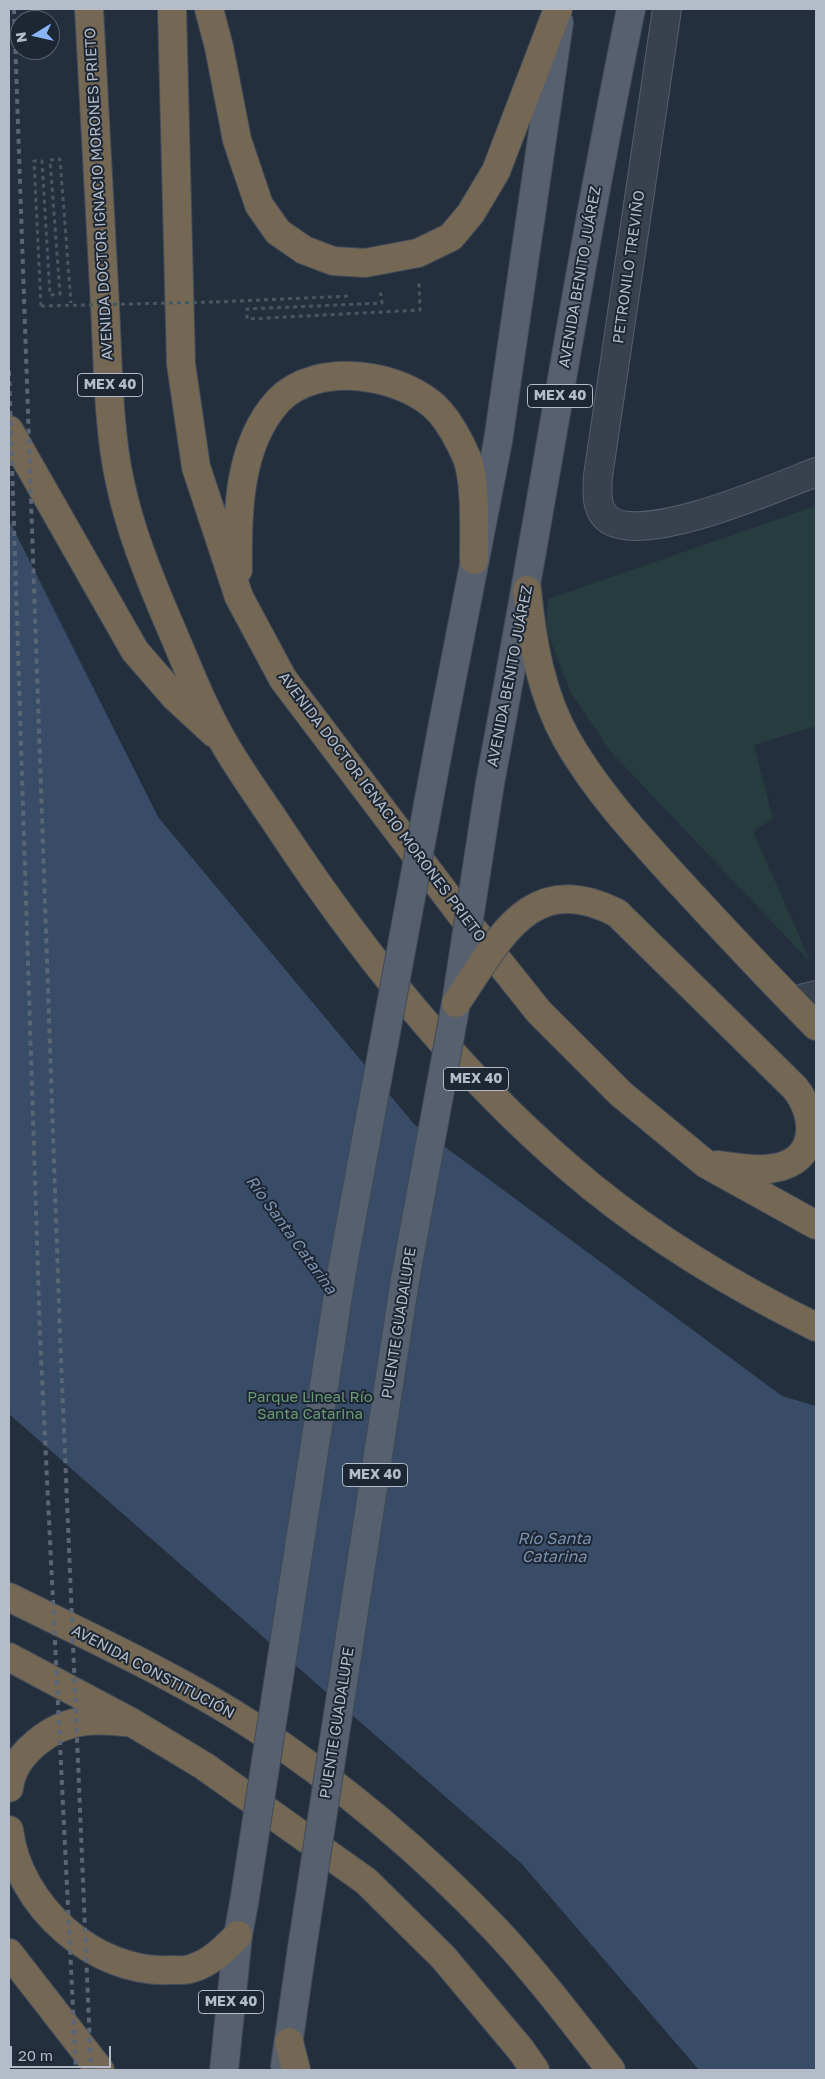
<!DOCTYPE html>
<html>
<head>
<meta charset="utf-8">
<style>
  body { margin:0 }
  #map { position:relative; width:825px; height:2079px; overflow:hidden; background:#242f3e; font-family:"Golos Text",sans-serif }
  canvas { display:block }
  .frame { position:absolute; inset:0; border:10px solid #b4bcc9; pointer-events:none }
  .north { position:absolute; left:10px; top:10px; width:50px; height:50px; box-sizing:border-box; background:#1d2633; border:1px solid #59626f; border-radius:50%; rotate:261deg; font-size:14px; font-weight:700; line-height:20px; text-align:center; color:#b4bcc9 }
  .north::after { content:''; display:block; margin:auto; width:18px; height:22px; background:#8ab4f8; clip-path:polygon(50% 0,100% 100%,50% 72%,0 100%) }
  .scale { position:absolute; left:10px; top:2046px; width:101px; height:22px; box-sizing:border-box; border:2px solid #b4bcc9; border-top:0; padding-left:6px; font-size:15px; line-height:18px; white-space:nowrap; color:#b4bcc9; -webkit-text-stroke:4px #1d2633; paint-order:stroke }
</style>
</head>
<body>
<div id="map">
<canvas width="825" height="2079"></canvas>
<div class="frame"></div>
<div class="north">N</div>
<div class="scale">20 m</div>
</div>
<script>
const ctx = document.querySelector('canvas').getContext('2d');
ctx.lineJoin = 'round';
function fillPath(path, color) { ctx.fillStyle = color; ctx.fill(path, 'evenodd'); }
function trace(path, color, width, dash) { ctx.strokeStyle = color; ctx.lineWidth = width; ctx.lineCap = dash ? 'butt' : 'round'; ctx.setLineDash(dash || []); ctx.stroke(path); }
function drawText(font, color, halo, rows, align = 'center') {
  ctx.font = font + ' "Golos Text",sans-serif'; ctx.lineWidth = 4; ctx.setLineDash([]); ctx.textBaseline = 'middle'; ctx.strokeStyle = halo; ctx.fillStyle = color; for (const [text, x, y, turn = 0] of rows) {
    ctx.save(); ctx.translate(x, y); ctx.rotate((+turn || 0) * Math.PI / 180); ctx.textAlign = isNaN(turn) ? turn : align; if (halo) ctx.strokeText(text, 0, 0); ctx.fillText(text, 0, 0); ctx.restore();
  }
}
fillPath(new Path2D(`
  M816 506V726L754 745 773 819 753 831 811 963 611 752 571 693 546 629 548 599Z`), '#263c3f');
fillPath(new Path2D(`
  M9 520 158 817 414 1124 782 1396 816 1406V2070H699L521 1863 9 1414Z`), '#394c67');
const street = new Path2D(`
  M667 9 598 476C597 491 595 512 611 521 649 543 775 488 816 472
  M792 1001 816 995`);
const primary = new Path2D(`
  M442 729 498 441 559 22
  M490 783C539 525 578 266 631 9
  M285 2066 302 1948
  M224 2070 238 1935 244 1903`);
const highway = new Path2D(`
  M89 9C94 108 100 207 105 306 108 361 108 429 120 482 130 530 148 574 167 619 185 660 201 704 224 743 240 771 259 797 277 824 365 958 467 1085 592 1187 661 1243 737 1288 816 1327
  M172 9 181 364 196 467 239 597 283 679 460 913 539 1012 621 1094 706 1164 816 1225
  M209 9 219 47 237 140 259 205 278 232 304 250 333 261 365 263 418 253 451 237 471 213 496 171 558 9
  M9 430 135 651 175 697 214 733
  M238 570C237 514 238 445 278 401 316 360 405 373 440 412 452 426 460 442 467 458 476 482 474 533 474 560
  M527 590C532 642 541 694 567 740 597 792 635 833 675 877 721 927 768 977 816 1026
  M617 913 795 1088C818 1117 818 1161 774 1168 756 1172 735 1167 717 1165
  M9 1597C91 1638 176 1676 253 1726 342 1785 424 1854 497 1931 538 1975 574 2023 611 2070
  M9 1657 131 1722 204 1766 366 1881 443 1957 521 2050 535 2070
  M9 1788C13 1753 53 1724 86 1721 99 1720 113 1721 125 1722
  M9 1830C18 1906 95 1974 170 1970 178 1970 187 1971 193 1968 212 1962 224 1949 238 1935
  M9 1953 100 2070
  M289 2042 296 2070`);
trace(street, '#565f6c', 30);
trace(primary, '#414a57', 30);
trace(highway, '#434c59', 30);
trace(new Path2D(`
  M379 294H381L382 303 247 309V319L420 310 419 283
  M216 302 350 296
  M41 306 34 161H42L50 295 60 294 50 160 60 159 71 303`), '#44595c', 3, [4, 4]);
trace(street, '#38414e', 28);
trace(primary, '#56606e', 28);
trace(highway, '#746855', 28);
trace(new Path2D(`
  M14 9 60 1336 91 2070
  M9 371 40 1336 76 2070`), '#5a6575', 4, [5, 5]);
const primaryBridge = new Path2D(`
  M244 1903 342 1270 442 729
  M302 1948 405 1280 456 1003 490 783`);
const highwayBridge = new Path2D(`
  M456 1003C499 941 529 868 617 913`);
trace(primaryBridge, '#414a57', 30, []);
trace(highwayBridge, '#434c59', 30, []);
trace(new Path2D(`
  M41 306 216 302`), '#44595c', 3, [4, 4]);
trace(primaryBridge, '#56606e', 28);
trace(highwayBridge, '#746855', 28);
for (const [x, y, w] of [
  [110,385,65],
  [560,396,65],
  [476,1079,65],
  [375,1475,65],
  [231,2002,65]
]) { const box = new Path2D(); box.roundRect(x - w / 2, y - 11.5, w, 23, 4); ctx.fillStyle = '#1d2633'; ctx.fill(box); trace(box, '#b4bcc9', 1); }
drawText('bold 14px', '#b4bcc9', null, [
  ["MEX 40",110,385],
  ["MEX 40",560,396],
  ["MEX 40",476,1079],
  ["MEX 40",375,1475],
  ["MEX 40",231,2002]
]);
drawText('15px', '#b4bcc9', '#1d2633', [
  ["AVENIDA DOCTOR IGNACIO MORONES PRIETO",99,194,-93],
  ["PETRONILO TREVIÑO",629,267,-82],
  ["AVENIDA BENITO JUÁREZ",580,277,-80],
  ["AVENIDA BENITO JUÁREZ",510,676,-79],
  ["AVENIDA DOCTOR IGNACIO MORONES PRIETO",382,807,53],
  ["PUENTE GUADALUPE",399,1323,-81],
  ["AVENIDA CONSTITUCIÓN",153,1672,28],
  ["PUENTE GUADALUPE",337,1723,-81]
]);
drawText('15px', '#6b9a76', '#1d2633', [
  ["Parque Lineal Río",310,1397],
  ["Santa Catarina",310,1414]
]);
drawText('italic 16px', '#7c92b1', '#1d2633', [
  ["Río Santa Catarina",291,1235,54],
  ["Río Santa",554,1539],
  ["Catarina",554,1557]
]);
</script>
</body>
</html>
